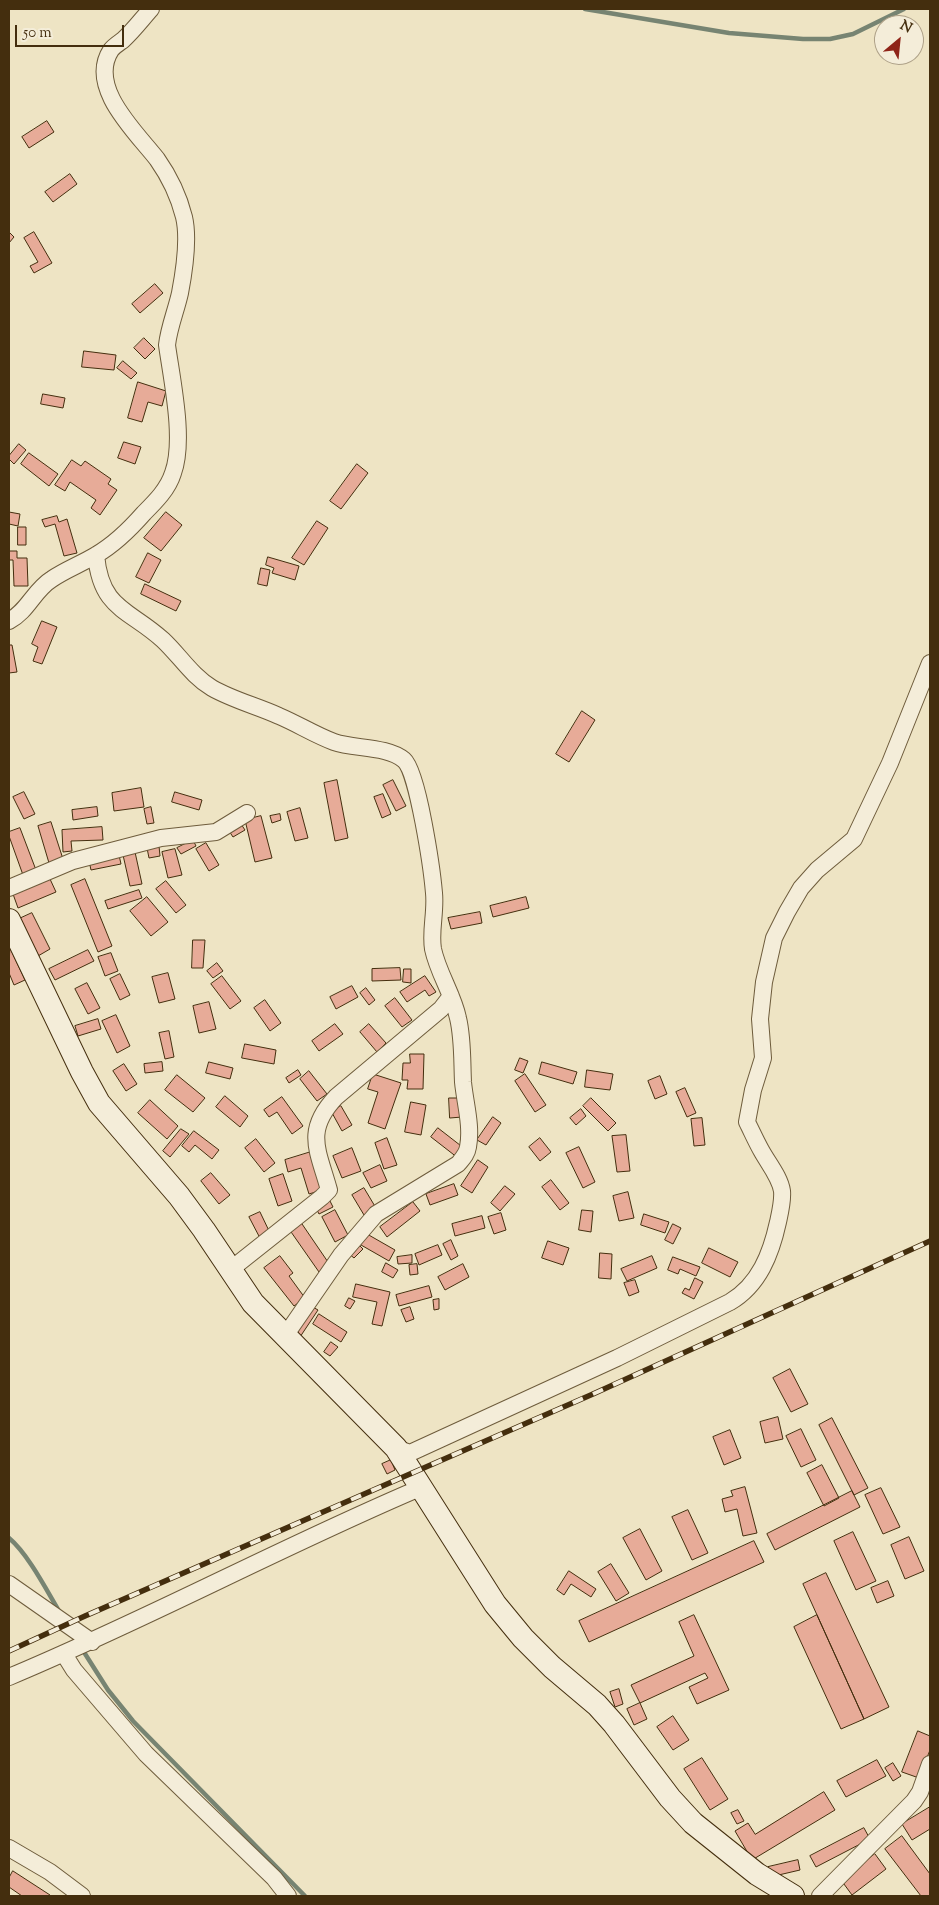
<!DOCTYPE html>
<html>
<head>
<meta charset="utf-8">
<style>
  body { margin:0 }
  #map { position:relative; width:939px; height:1905px; overflow:hidden; background:#eee4c4; font-family:"Sorts Mill Goudy",serif }
  canvas { display:block }
  .frame { position:absolute; inset:0; border:10px solid #442e0e; pointer-events:none }
  .north { position:absolute; left:874px; top:15px; width:50px; height:50px; box-sizing:border-box; background:#f4edd9; border:1px solid #aea188; border-radius:50%; rotate:28deg; font-size:14px; font-weight:700; line-height:20px; text-align:center; color:#442e0e }
  .north::after { content:''; display:block; margin:auto; width:18px; height:22px; background:#8f2418; clip-path:polygon(50% 0,100% 100%,50% 72%,0 100%) }
  .scale { position:absolute; left:15px; top:25px; width:109px; height:22px; box-sizing:border-box; border:2px solid #442e0e; border-top:0; padding-left:6px; font-size:15px; line-height:18px; white-space:nowrap; color:#442e0e; -webkit-text-stroke:4px #f4edd9; paint-order:stroke }
</style>
</head>
<body>
<div id="map">
<canvas width="939" height="1905"></canvas>
<div class="frame"></div>
<div class="north">N</div>
<div class="scale">50 m</div>
</div>
<script>
const ctx = document.querySelector('canvas').getContext('2d');
ctx.lineJoin = 'round';
function trace(path, color, width, dash) { ctx.strokeStyle = color; ctx.lineWidth = width; ctx.lineCap = dash ? 'butt' : 'round'; ctx.setLineDash(dash || []); ctx.stroke(path); }
function fillPath(path, color) { ctx.fillStyle = color; ctx.fill(path, 'evenodd'); }
trace(new Path2D(`
  M585 9 729 33 803 39H830L853 34 904 9
  M9 1538C28 1554 46 1589 59 1611
  M82 1649 108 1690 133 1721 305 1896`), '#778472', 4.5);
const building = new Path2D(`
  M47 121 54 132 29 148 22 137Z
  M70 174 77 184 53 202 45 192Z
  M9 232 14 237 9 243Z
  M34 232 52 263 34 273 30 266 38 262 24 238Z
  M155 284 163 293 140 313 132 304Z
  M144 338 155 349 145 359 134 348Z
  M84 351 116 355 114 370 82 367Z
  M123 361 137 373 131 379 117 368Z
  M138 382 166 391 162 406 148 402 142 422 128 418Z
  M43 394 65 398 63 408 41 404Z
  M124 442 141 447 135 464 118 458Z
  M19 444 26 450 14 464 9 459V456Z
  M29 453 58 474 49 486 21 464Z
  M72 460 81 466 85 461 111 479 108 484 117 490 100 515 91 508 96 500 70 482 65 491 55 485Z
  M357 464 368 473 341 509 330 501Z
  M9 512 20 514 18 526 9 524Z
  M166 512 182 525 161 551 144 538Z
  M57 516 59 522 67 519 77 553 64 556 55 524 45 527 42 520Z
  M317 521 328 528 304 565 292 558Z
  M18 527H26V545H18Z
  M9 551H17V558H27L28 586H14L13 560H9Z
  M148 553 161 560 149 583 136 577Z
  M268 557 299 566 295 580 272 573 274 568 266 565Z
  M261 568 270 570 267 586 258 584Z
  M145 584 181 601 176 611 141 594Z
  M42 621 57 627 42 664 33 661 38 647 32 644Z
  M9 645H12L17 672 9 673Z
  M582 711 595 720 569 762 556 754Z
  M337 780 348 838 335 841 324 783Z
  M393 780 406 806 396 811 383 785Z
  M141 788 144 807 114 811 112 793Z
  M24 792 35 814 24 819 13 797Z
  M175 792 202 800 199 810 172 802Z
  M383 794 391 814 382 818 374 797Z
  M97 807 98 816 73 820 72 810Z
  M151 807 154 823 147 824 144 809Z
  M300 808 308 838 295 841 287 812Z
  M280 814 281 820 272 823 270 816Z
  M261 816 272 858 255 862 245 820Z
  M51 822 63 859 49 863 38 826Z
  M241 824 245 830 233 837 229 831Z
  M102 827 103 840 71 841 72 851 63 852 62 830Z
  M20 828 36 870 23 875 9 836V832Z
  M193 840 196 846 181 854 177 848Z
  M206 843 219 865 209 871 196 849Z
  M159 846 160 856 149 858 147 848Z
  M175 849 182 875 168 878 162 852Z
  M135 852 142 884 130 886 123 855Z
  M119 855 121 864 91 870 89 861Z
  M50 879 56 892 18 908 13 894Z
  M85 879 112 946 98 952 71 885Z
  M166 881 186 905 176 913 156 889Z
  M139 890 142 898 108 909 105 901Z
  M147 897 168 922 151 936 130 911Z
  M526 897 529 908 493 917 490 906Z
  M480 912 482 923 451 929 448 918Z
  M32 913 50 949 38 956 19 919Z
  M193 940H205L203 968H192Z
  M10 948 25 980 14 985 9 973Z
  M88 950 94 961 55 980 49 969Z
  M111 953 118 971 105 976 98 957Z
  M217 963 223 971 213 978 207 971Z
  M400 968 401 980 372 981V969Z
  M404 969H411V983L403 982Z
  M168 973 175 999 159 1003 152 977Z
  M120 974 130 995 120 1000 110 979Z
  M222 976 241 1001 230 1009 211 984Z
  M425 976 436 992 429 996 425 990 407 1002 400 992Z
  M87 983 100 1008 88 1014 75 989Z
  M352 986 358 997 336 1009 330 997Z
  M366 988 375 1000 369 1005 360 993Z
  M395 998 412 1020 402 1027 385 1006Z
  M265 1000 281 1023 270 1031 254 1008Z
  M209 1002 216 1029 199 1033 193 1006Z
  M116 1015 130 1046 117 1053 102 1021Z
  M98 1019 101 1029 78 1036 75 1026Z
  M335 1024 343 1034 319 1051 312 1041Z
  M369 1024 386 1043 377 1052 360 1032Z
  M169 1031 174 1057 165 1059 159 1033Z
  M245 1044 276 1050 274 1064 242 1058Z
  M410 1054H424L423 1089H407L408 1080H402L403 1063H410Z
  M520 1058 528 1061 523 1073 515 1070Z
  M162 1062 163 1071 145 1073 144 1064Z
  M209 1062 233 1068 230 1079 206 1073Z
  M542 1062 577 1072 573 1084 539 1074Z
  M124 1064 137 1084 126 1091 113 1071Z
  M298 1070 301 1075 289 1083 286 1078Z
  M587 1070 613 1074 610 1090 585 1087Z
  M309 1071 327 1094 317 1101 300 1079Z
  M373 1074 401 1083 385 1129 368 1123 378 1092 368 1089Z
  M525 1074 546 1105 535 1112 515 1081Z
  M177 1075 205 1098 193 1112 165 1090Z
  M660 1076 667 1094 655 1099 648 1081Z
  M685 1088 696 1113 687 1117 676 1092Z
  M225 1096 248 1116 240 1127 216 1107Z
  M282 1097 303 1126 292 1134 277 1112 269 1117 264 1110Z
  M449 1098H461L462 1117 450 1118Z
  M591 1098 616 1123 608 1131 583 1106Z
  M150 1100 178 1126 167 1139 138 1113Z
  M411 1102 426 1105 421 1135 405 1132Z
  M341 1106 352 1125 342 1131 331 1111Z
  M581 1109 586 1116 576 1125 570 1118Z
  M493 1117 501 1123 486 1145 477 1140Z
  M702 1118 705 1145 694 1146 691 1119Z
  M438 1128 465 1149 458 1158 431 1137Z
  M181 1129 189 1134 170 1157 163 1151Z
  M194 1131 219 1150 212 1159 195 1145 189 1152 182 1146Z
  M626 1135 630 1171 617 1172 612 1136Z
  M387 1138 397 1165 384 1169 375 1143Z
  M540 1138 551 1152 540 1161 529 1147Z
  M256 1139 275 1163 264 1172 245 1148Z
  M579 1147 595 1182 583 1188 566 1153Z
  M352 1148 361 1171 342 1178 333 1156Z
  M311 1152 322 1190 309 1194 301 1168 288 1172 285 1160Z
  M478 1160 488 1167 472 1193 461 1186Z
  M380 1165 387 1181 371 1188 363 1173Z
  M211 1173 230 1195 219 1204 201 1181Z
  M283 1174 292 1201 278 1206 269 1179Z
  M551 1180 569 1203 560 1210 542 1187Z
  M454 1184 458 1195 430 1205 426 1194Z
  M505 1186 515 1194 500 1211 491 1203Z
  M364 1188 376 1208 364 1215 352 1195Z
  M628 1192 634 1218 619 1221 613 1196Z
  M329 1199 333 1207 319 1214 315 1206Z
  M413 1202 420 1211 387 1237 380 1227Z
  M335 1210 348 1235 335 1242 322 1217Z
  M582 1210 593 1211 591 1232 579 1230Z
  M260 1212 271 1235 261 1240 249 1217Z
  M501 1213 506 1230 494 1234 488 1217Z
  M644 1214 669 1222 665 1233 641 1225Z
  M482 1216 485 1228 455 1236 452 1224Z
  M300 1221 330 1265 319 1272 289 1229Z
  M673 1224 681 1228 673 1244 665 1240Z
  M367 1234 395 1250 389 1261 361 1245Z
  M451 1240 458 1256 451 1260 443 1244Z
  M548 1241 569 1248 563 1265 542 1258Z
  M357 1243 363 1249 354 1258 348 1253Z
  M438 1245 442 1255 419 1265 415 1254Z
  M709 1248 738 1262 730 1277 702 1263Z
  M600 1253 612 1254 611 1279 599 1278Z
  M412 1255V1263L398 1264 397 1257Z
  M280 1256 293 1273 289 1276 305 1298 294 1306 264 1268Z
  M652 1256 657 1268 627 1281 621 1269Z
  M673 1257 700 1267 696 1276 680 1269 678 1274 668 1270Z
  M386 1263 398 1270 393 1278 382 1272Z
  M417 1264 418 1274 410 1275 409 1265Z
  M463 1264 469 1277 445 1290 438 1277Z
  M695 1278 703 1282 694 1299 682 1293 685 1288 689 1290Z
  M635 1280 639 1292 629 1296 624 1283Z
  M356 1284 390 1292 382 1326 372 1324 377 1302 353 1297Z
  M429 1286 432 1297 399 1306 396 1295Z
  M349 1298 355 1301 350 1309 345 1306Z
  M439 1299V1309L434 1310 433 1300Z
  M311 1306 318 1310 300 1337 293 1332Z
  M410 1307 414 1319 406 1322 401 1310Z
  M319 1314 347 1332 341 1342 313 1324Z
  M331 1342 338 1347 330 1356 324 1352Z
  M790 1369 808 1404 791 1412 773 1378Z
  M778 1417 783 1439 765 1443 760 1422Z
  M832 1418 868 1488 854 1495 819 1425Z
  M801 1429 816 1460 801 1467 786 1436Z
  M730 1430 741 1458 724 1465 713 1437Z
  M391 1460 395 1470 387 1474 382 1464Z
  M822 1465 839 1498 824 1506 807 1473Z
  M745 1487 757 1533 743 1536 737 1509 725 1512 722 1499 733 1496 731 1491Z
  M881 1488 900 1527 883 1534 865 1495Z
  M852 1491 860 1507 775 1550 767 1534Z
  M688 1510 708 1553 692 1560 672 1517Z
  M640 1529 662 1571 646 1580 623 1538Z
  M853 1532 876 1581 856 1590 834 1541Z
  M909 1537 924 1571 905 1579 891 1545Z
  M754 1541 764 1562 589 1642 579 1621Z
  M611 1564 629 1593 616 1601 598 1572Z
  M569 1571 596 1589 591 1597 571 1584 564 1595 557 1590Z
  M826 1573 889 1707 864 1719 803 1584Z
  M888 1581 894 1596 877 1603 871 1588Z
  M694 1615 729 1690 697 1704 689 1687 708 1678 705 1673 640 1703 631 1685 694 1656 679 1622Z
  M817 1615 864 1719 841 1729 794 1627Z
  M619 1689 623 1704 615 1707 610 1692Z
  M640 1703 647 1719 634 1725 627 1709Z
  M673 1716 689 1740 673 1750 657 1727Z
  M918 1731 930 1736V1750L919 1778 902 1772Z
  M702 1758 728 1799 710 1810 684 1769Z
  M877 1760 886 1776 846 1797 837 1781Z
  M893 1763 901 1776 893 1781 885 1768Z
  M824 1792 835 1810 752 1860 735 1831 748 1823 755 1834Z
  M930 1807V1829L912 1840 902 1824Z
  M738 1810 744 1821 737 1824 731 1813Z
  M864 1828 870 1839 816 1867 810 1856Z
  M902 1836 930 1874V1896H921L885 1849Z
  M875 1854 886 1869 852 1895 841 1880Z
  M798 1860 800 1870 770 1877 768 1867Z
  M13 1871 50 1895 49 1896H22L9 1887V1878Z`);
fillPath(building, '#e7ab98');
trace(building, '#442e0e', 1);
const street = new Path2D(`
  M96 555C101 610 129 609 163 640 180 656 192 676 212 688 233 700 257 706 279 716 298 724 315 735 334 742 354 749 387 746 404 760 418 772 432 870 434 893 436 912 430 931 433 949 438 973 453 994 458 1018 463 1039 462 1061 463 1082 465 1103 472 1126 468 1147 467 1154 463 1158 458 1164L376 1214 341 1255 285 1336
  M9 621C28 611 34 590 52 579 65 570 81 564 96 555 115 544 130 529 144 513 156 501 168 489 173 473 185 440 172 381 167 345 169 327 176 311 180 293 184 272 189 238 184 217 179 197 169 176 157 159 136 132 87 87 111 50 114 46 119 43 123 40 133 31 142 19 151 9
  M9 888 73 861 161 838 216 832 247 813
  M230 1270 322 1197 329 1190C318 1150 304 1131 336 1097L441 1009 451 996
  M396 1448 410 1453 617 1358 730 1302C759 1285 771 1254 778 1222 780 1213 783 1201 782 1191 780 1177 768 1163 761 1150 756 1141 752 1132 747 1122L753 1090 763 1058 760 1019 764 982 774 938 787 912 801 888 817 870 854 839 890 763 930 663
  M9 1584 92 1642
  M64 1654 74 1670 146 1754 274 1878 288 1896
  M9 1677C148 1619 281 1547 420 1488
  M9 1848 50 1872 82 1896
  M820 1896 914 1801 920 1792 930 1764`);
const secondary = new Path2D(`
  M9 920 82 1072 99 1103 179 1196 204 1230 253 1303 396 1448 495 1604 523 1638 552 1667 597 1705 614 1724 670 1798 693 1823 757 1874 793 1896`);
trace(street, '#6e5c3c', 18);
trace(secondary, '#442e0e', 24);
trace(street, '#f4edd9', 16);
trace(secondary, '#f4edd9', 22);
const rail = new Path2D(`
  M9 1651 85 1616 593 1394 930 1241`);
trace(rail, '#442e0e', 5.5);
trace(rail, '#f4edd9', 4, [11]);
</script>
</body>
</html>
